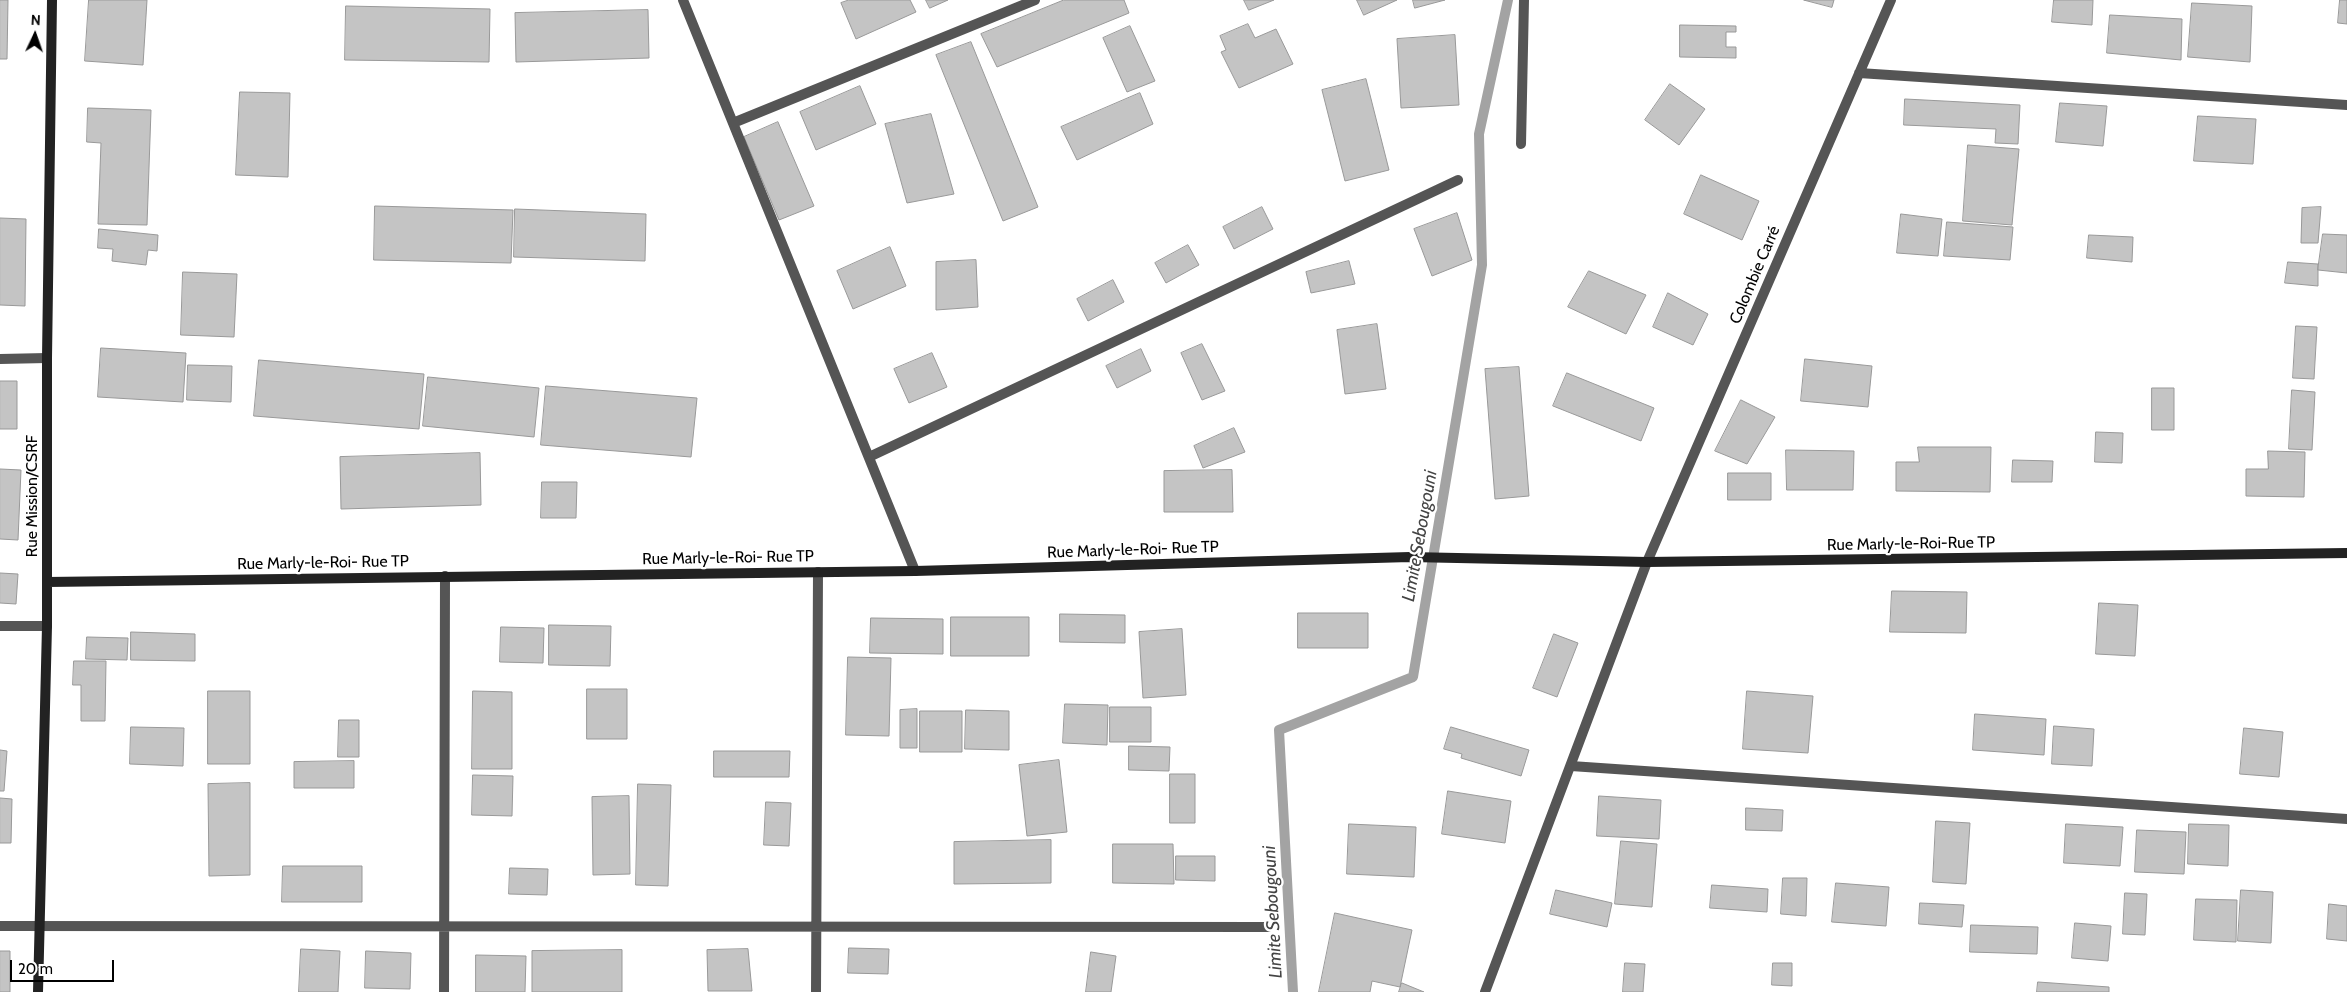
<!DOCTYPE html>
<html>
<head>
<meta charset="utf-8">
<style>
  body { margin:0 }
  #map { position:relative; width:2347px; height:992px; overflow:hidden; background:#fff; font-family:Cabin,sans-serif }
  canvas { display:block }
  .north { position:absolute; left:10px; top:10px; width:50px; height:50px; -webkit-text-stroke:4px #fff; paint-order:stroke; rotate:3deg; font-size:14px; font-weight:700; line-height:20px; text-align:center; color:#000 }
  .north::after { content:''; display:block; margin:auto; width:18px; height:22px; background:#000; clip-path:polygon(50% 0,100% 100%,50% 72%,0 100%) }
  .scale { position:absolute; left:10px; top:960px; width:104px; height:22px; box-sizing:border-box; border:2px solid #000; border-top:0; padding-left:6px; font-size:15px; line-height:18px; white-space:nowrap; color:#000; -webkit-text-stroke:4px #fff; paint-order:stroke }
</style>
</head>
<body>
<div id="map">
<canvas width="2347" height="992"></canvas>
<div class="north">N</div>
<div class="scale">20 m</div>
</div>
<script>
const ctx = document.querySelector('canvas').getContext('2d');
ctx.lineJoin = 'round';
function trace(path, color, width, dash) { ctx.strokeStyle = color; ctx.lineWidth = width; ctx.lineCap = dash ? 'butt' : 'round'; ctx.setLineDash(dash || []); ctx.stroke(path); }
function fillPath(path, color) { ctx.fillStyle = color; ctx.fill(path, 'evenodd'); }
function drawText(font, color, halo, rows, align = 'center') {
  ctx.font = font + ' Cabin,sans-serif'; ctx.lineWidth = 4.5; ctx.setLineDash([]); ctx.textBaseline = 'middle'; ctx.strokeStyle = halo; ctx.fillStyle = color; for (const [text, x, y, turn = 0] of rows) {
    ctx.save(); ctx.translate(x, y); ctx.rotate((+turn || 0) * Math.PI / 180); ctx.textAlign = isNaN(turn) ? turn : align; if (halo) ctx.strokeText(text, 0, 0); ctx.fillText(text, 0, 0); ctx.restore();
  }
}
trace(new Path2D(`
  M1293 992 1279 730 1413 677 1482 265 1479 134 1508 0`), '#a3a3a3', 10);
const building = new Path2D(`
  M0 0H8L7 59H0Z
  M89 0H147L143 65 85 61Z
  M849 0H910L916 12 856 39 841 3Z
  M926 0H948L930 8Z
  M1064 0H1124L1129 13 997 67 981 34Z
  M1244 0H1274L1249 10Z
  M1357 0H1397L1364 15Z
  M1413 0H1445L1415 8Z
  M1804 0H1834L1832 7Z
  M2054 0H2093L2092 25 2052 22Z
  M2340 0H2347V24L2338 23Z
  M2192 3 2252 6 2250 62 2188 57Z
  M346 6 490 9 489 62 345 60Z
  M648 10 649 58 516 62 515 13Z
  M2110 15 2182 19 2181 60 2107 53Z
  M1248 24 1255 38 1276 29 1293 64 1239 88 1221 52 1226 50 1220 36Z
  M1680 25 1736 26V32H1726V47H1736V58L1680 57Z
  M1130 26 1155 81 1127 92 1103 38Z
  M1455 35 1459 105 1401 108 1397 39Z
  M971 42 1038 207 1003 221 936 55Z
  M1366 79 1389 170 1345 181 1322 90Z
  M1670 84 1705 109 1679 145 1645 120Z
  M860 86 876 124 816 150 800 112Z
  M240 92 290 93 288 177 236 175Z
  M1140 93 1153 124 1077 160 1061 127Z
  M1905 99 2020 105 2018 144 1995 143 1996 129 1904 125Z
  M2060 103 2107 106 2103 146 2056 142Z
  M88 108 151 110 147 225 98 224 101 143 87 142Z
  M931 114 954 194 907 203 885 124Z
  M2198 116 2256 119 2253 164 2194 161Z
  M778 122 814 206 779 220 744 137Z
  M1968 145 2019 149 2012 225 1963 221Z
  M1701 175 1759 201 1742 240 1684 214Z
  M375 206 513 210 511 263 374 260Z
  M1262 207 1273 229 1234 249 1223 227Z
  M2321 207 2318 243H2301L2302 208Z
  M515 209 646 214 645 261 514 257Z
  M1457 213 1472 260 1432 276 1414 229Z
  M1901 214 1942 219 1938 256 1897 253Z
  M0 218 26 219 25 306 0 305Z
  M1947 222 2013 227 2010 260 1944 256Z
  M99 229 158 235 157 251 148 250 146 265 112 261 113 249 98 248Z
  M2323 234 2347 235V273L2318 270Z
  M2089 235 2133 237 2132 262 2087 258Z
  M1188 245 1199 265 1166 283 1155 263Z
  M890 247 906 286 853 309 837 271Z
  M976 260 978 307 936 310V262Z
  M1349 261 1355 284 1311 293 1306 272Z
  M2288 262 2318 264V286L2285 283Z
  M1589 271 1646 295 1626 334 1568 307Z
  M183 272 237 274 234 337 181 335Z
  M1113 280 1124 302 1088 321 1077 299Z
  M1668 293 1708 314 1693 345 1653 327Z
  M1377 324 1386 389 1345 394 1337 330Z
  M2296 326 2317 327 2314 379 2293 378Z
  M1202 344 1225 391 1202 400 1181 353Z
  M101 348 186 353 183 402 98 397Z
  M1141 349 1151 371 1117 388 1106 366Z
  M932 353 947 387 909 403 894 369Z
  M1805 359 1872 366 1868 407 1801 401Z
  M259 360 424 374 419 429 254 416Z
  M188 365 232 366 231 402 187 400Z
  M1519 367 1529 496 1495 499 1485 369Z
  M1567 373 1654 408 1641 441 1553 406Z
  M428 377 539 388 534 437 423 426Z
  M0 381H17V429H0Z
  M546 386 697 398 691 457 541 445Z
  M2152 388H2174V430H2152Z
  M2292 390 2315 392 2312 450 2289 449Z
  M1741 400 1775 417 1747 464 1715 451Z
  M1234 428 1245 452 1203 468 1194 446Z
  M2096 432 2123 433 2122 463 2095 462Z
  M1918 447H1991L1990 492 1896 491V462H1919Z
  M1786 450 1854 451 1853 490H1787Z
  M2268 451 2305 452 2304 497 2246 496V469H2268Z
  M480 453 481 505 341 509 340 457Z
  M2013 460 2053 461 2052 482H2012Z
  M0 469 21 470 18 540 0 539Z
  M1232 470 1233 512H1164V471Z
  M1728 473H1771V500H1728Z
  M542 482H577L576 518H541Z
  M0 573 18 574 16 604 0 603Z
  M1892 591 1967 592 1966 633 1890 632Z
  M2099 603 2138 605 2135 656 2096 654Z
  M1298 613H1368V648H1298Z
  M1060 614 1125 615V643L1060 642Z
  M951 617H1029V656H951Z
  M871 618 943 619V654L870 653Z
  M549 625 611 626 610 666 549 665Z
  M501 627 544 628 543 663 500 662Z
  M1182 629 1186 695 1143 698 1139 632Z
  M131 632 195 634V661L131 660Z
  M1554 634 1578 643 1557 697 1533 688Z
  M87 637 128 638 127 660 86 659Z
  M848 657 891 658 889 736 846 735Z
  M74 661H106L105 721H81V685H73Z
  M587 689H627V739H587Z
  M208 691H250V764H208Z
  M473 691 512 692V769H472Z
  M1747 691 1813 696 1808 753 1743 749Z
  M1065 704 1108 705 1107 745 1063 743Z
  M1110 707H1151V742H1110Z
  M917 709V748H900V710Z
  M966 710 1009 711V750L965 749Z
  M920 711H962V752H920Z
  M1975 714 2046 719 2044 755 1973 750Z
  M339 720H359V757H338Z
  M2054 726 2094 729 2092 766 2052 764Z
  M131 727 184 728 183 766 130 764Z
  M1451 727 1529 750 1521 776 1461 758 1462 754 1444 749Z
  M2244 728 2283 732 2279 777 2240 774Z
  M1129 746 1170 747 1169 771 1129 770Z
  M0 750 7 751 4 791H0Z
  M714 751H790L789 777H714Z
  M1059 760 1067 832 1027 836 1019 765Z
  M354 761V788H294V762Z
  M1170 774H1195V823H1170Z
  M473 775 513 776 512 816 472 815Z
  M250 783V875L209 876 208 784Z
  M638 784 671 785 668 886 636 885Z
  M1448 791 1511 801 1505 843 1442 834Z
  M629 796 630 874 593 875 592 797Z
  M1599 796 1661 800 1659 839 1597 836Z
  M0 798 12 799 11 843H0Z
  M766 802 791 803 789 846 764 845Z
  M1746 808 1783 810 1782 831 1746 830Z
  M1936 821 1970 823 1966 884 1933 882Z
  M1349 824 1416 827 1414 877 1347 874Z
  M2066 824 2123 827 2120 866 2064 863Z
  M2189 824 2229 825 2228 866 2188 864Z
  M2137 830 2186 832 2184 874 2135 872Z
  M1051 840V883L954 884V842Z
  M1621 841 1657 844 1652 907 1615 904Z
  M1113 844H1173L1174 884 1113 883Z
  M1176 856H1215V881L1176 880Z
  M283 866H362V902H282Z
  M510 868 548 869 547 895 509 894Z
  M1783 878H1807L1806 916 1781 914Z
  M1836 883 1889 887 1886 926 1832 922Z
  M1712 885 1768 889 1767 912 1710 908Z
  M1556 890 1612 903 1607 927 1550 914Z
  M2241 890 2273 892 2271 943 2238 941Z
  M2125 893 2147 894 2145 935 2123 934Z
  M2196 899 2237 900 2236 942 2194 940Z
  M1920 903 1964 905 1962 927 1919 924Z
  M2329 904 2347 906V941L2327 939Z
  M1335 913 1412 930 1400 987 1372 981 1370 992H1319Z
  M2075 923 2111 926 2108 961 2072 958Z
  M1971 925 2038 927 2037 954 1970 952Z
  M849 948 889 949 888 974 848 973Z
  M301 949 340 951 338 992H299Z
  M748 949 752 991H708L707 950Z
  M622 950V992H532V951Z
  M0 951H10V992H0Z
  M366 951 411 953 410 989 365 988Z
  M1091 952 1116 956 1111 992H1086Z
  M476 955 526 956 525 992H476Z
  M1625 963 1645 964 1643 992H1623Z
  M1773 963H1792V986L1772 985Z
  M2038 982 2109 987V992H2037Z
  M1402 983 1424 992H1399Z`);
fillPath(building, '#c4c4c4');
trace(building, '#999', 1);
trace(new Path2D(`
  M683 0 915 571
  M1859 73 2347 105
  M733 123 1035 0
  M1521 144 1524 0
  M0 359 47 358
  M869 457 1458 180
  M0 626H47
  M1571 766 2347 819
  M0 926 1268 927
  M444 992 445 576
  M816 992 818 572
  M1485 992 1647 562 1891 0`), '#555', 10);
trace(new Path2D(`
  M47 582 915 571 1410 557 1647 562 2347 553
  M38 992 47 626V358L52 0`), '#222', 10);
drawText('16px', '#000', '#fff', [
  ["Colombie Carré",1755,275,-67],
  ["Rue Mission/CSRF",32,496,-90],
  ["Rue Marly-le-Roi-Rue TP",1911,544,-1],
  ["Rue Marly-le-Roi- Rue TP",1133,550,-2],
  ["Rue Marly-le-Roi- Rue TP",728,558,-1],
  ["Rue Marly-le-Roi- Rue TP",323,563,-1]
]);
drawText('italic 18px', '#444', '#fff', [
  ["Limite Sebougouni",1420,536,-80],
  ["Limite Sebougouni",1273,912,-93]
]);
</script>
</body>
</html>
